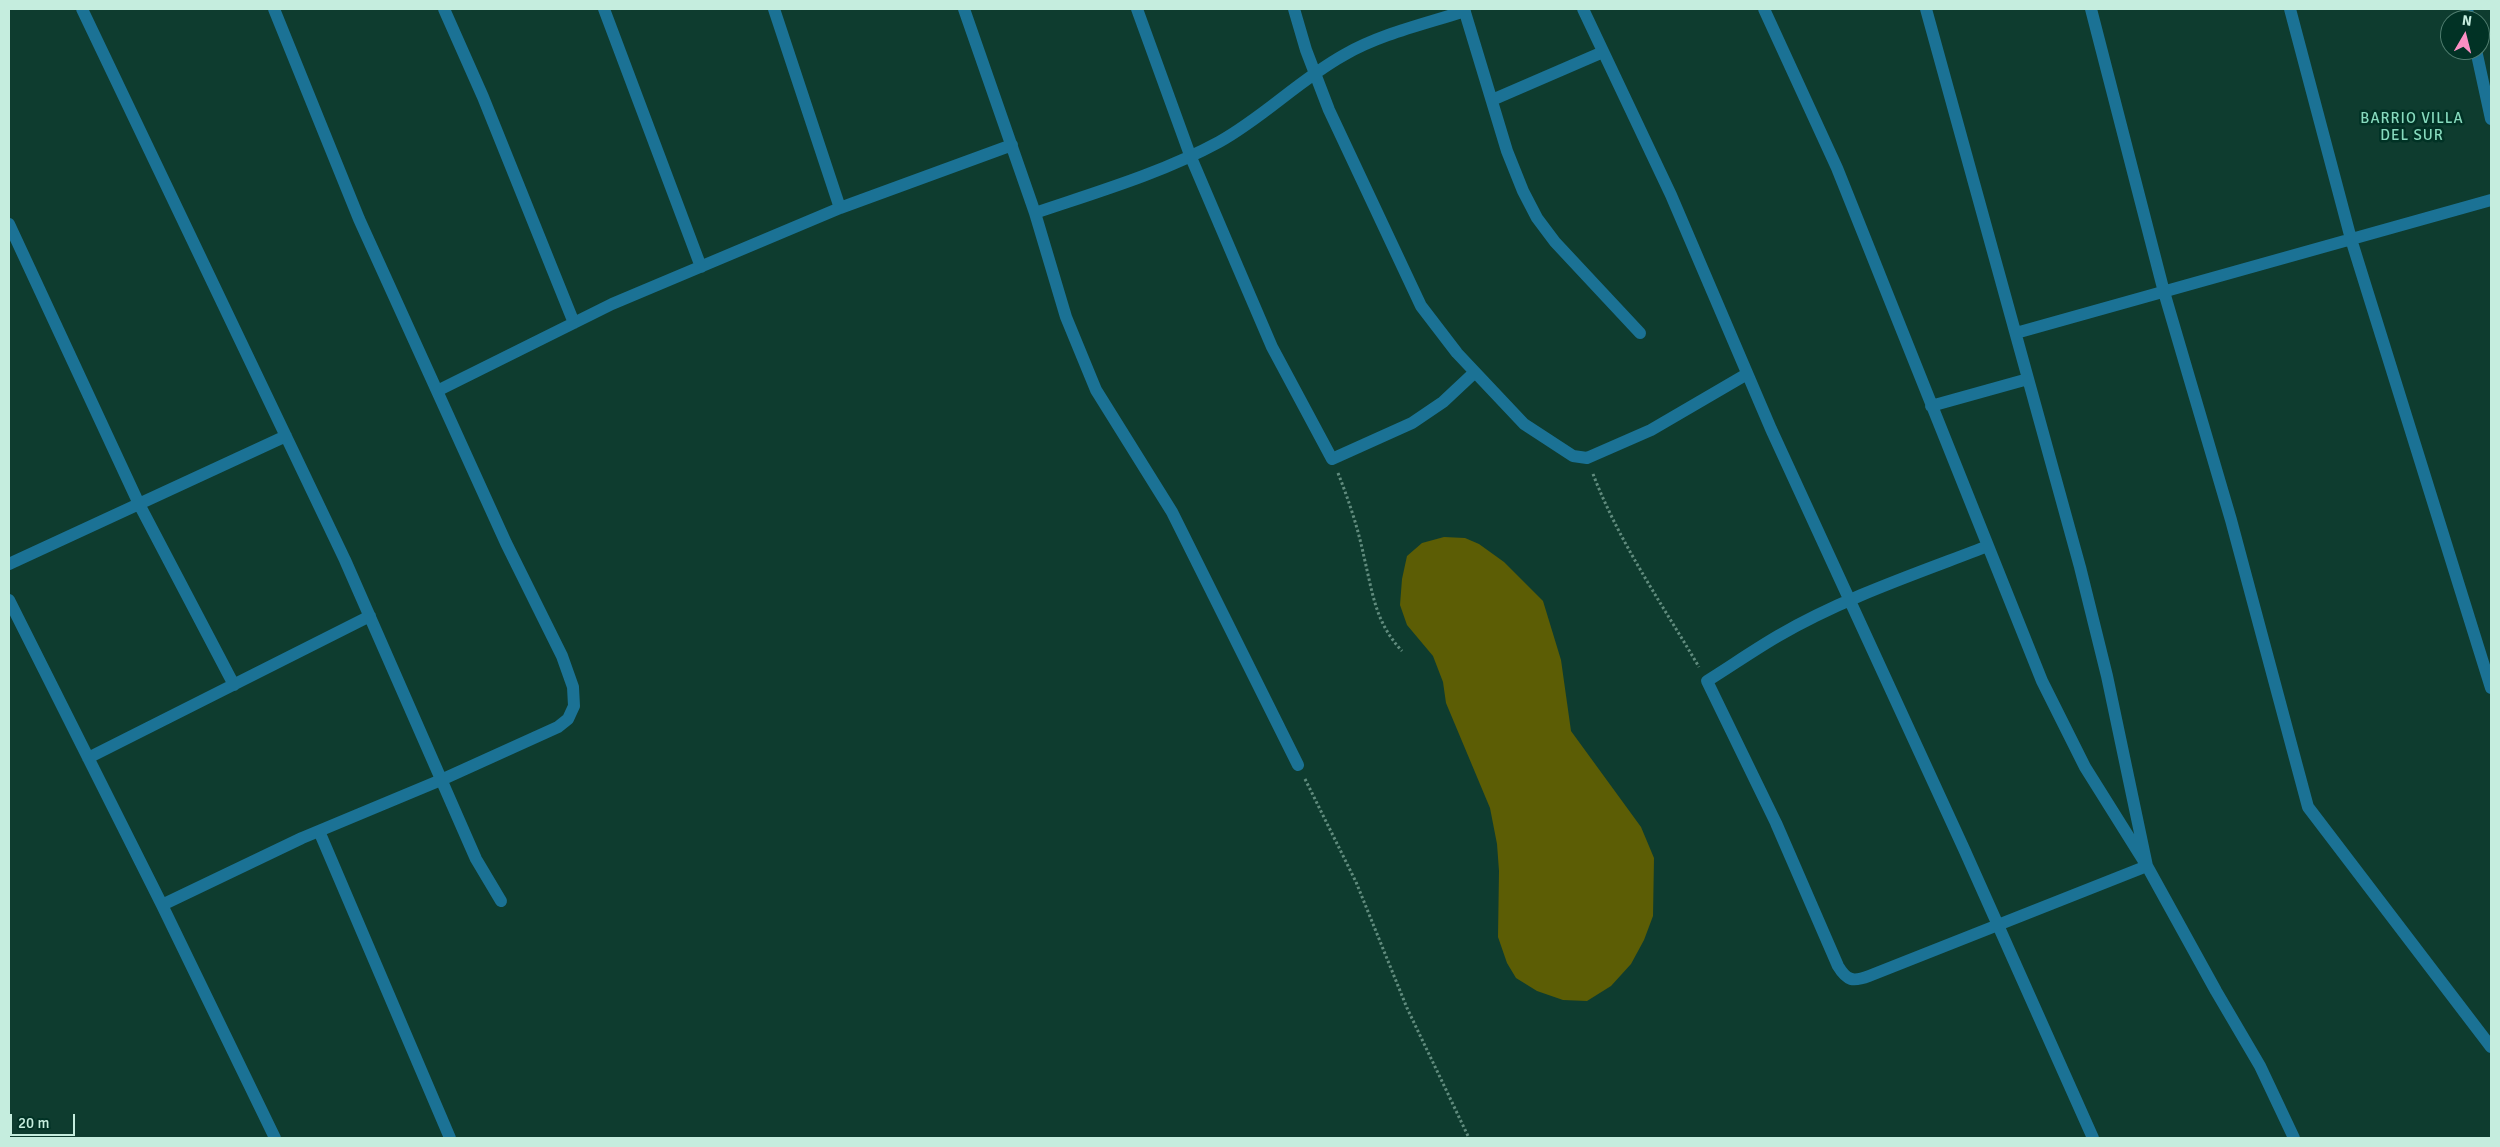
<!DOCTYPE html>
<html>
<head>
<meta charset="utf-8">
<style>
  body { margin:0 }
  #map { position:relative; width:2500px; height:1147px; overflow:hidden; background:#0e3c2f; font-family:Signika,sans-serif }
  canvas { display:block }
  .frame { position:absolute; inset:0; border:10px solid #c5edde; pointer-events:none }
  .north { position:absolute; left:2440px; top:10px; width:50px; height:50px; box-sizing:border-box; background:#013225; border:1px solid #4f7d6f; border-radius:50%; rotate:8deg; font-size:14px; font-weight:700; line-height:20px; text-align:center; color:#c5edde }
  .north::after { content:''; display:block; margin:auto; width:18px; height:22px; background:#fb8fc3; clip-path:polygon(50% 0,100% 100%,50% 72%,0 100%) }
  .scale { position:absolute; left:10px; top:1114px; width:65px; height:22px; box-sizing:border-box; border:2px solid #c5edde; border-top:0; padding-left:6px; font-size:15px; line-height:18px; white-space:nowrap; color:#c5edde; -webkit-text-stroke:4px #013225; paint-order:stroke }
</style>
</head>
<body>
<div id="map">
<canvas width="2500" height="1147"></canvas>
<div class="frame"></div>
<div class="north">N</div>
<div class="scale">20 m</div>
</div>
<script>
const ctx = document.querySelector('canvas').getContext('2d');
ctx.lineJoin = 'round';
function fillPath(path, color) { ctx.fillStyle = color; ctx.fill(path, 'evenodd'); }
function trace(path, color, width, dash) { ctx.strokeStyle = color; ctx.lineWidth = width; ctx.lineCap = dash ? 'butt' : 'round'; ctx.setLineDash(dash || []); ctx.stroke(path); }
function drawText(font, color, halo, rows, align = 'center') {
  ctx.font = font + ' Signika,sans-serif'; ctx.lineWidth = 5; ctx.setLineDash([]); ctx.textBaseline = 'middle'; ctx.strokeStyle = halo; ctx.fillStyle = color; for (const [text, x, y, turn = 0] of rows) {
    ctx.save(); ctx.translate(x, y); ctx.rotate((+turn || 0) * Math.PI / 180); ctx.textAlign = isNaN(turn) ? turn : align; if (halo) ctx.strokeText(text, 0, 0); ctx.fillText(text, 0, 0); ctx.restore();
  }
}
fillPath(new Path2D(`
  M1444 537 1465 538 1479 544 1504 562 1543 601 1561 660 1571 731 1641 827 1654 858 1653 916 1644 940 1631 964 1611 986 1587 1001 1563 1000 1537 991 1516 978 1507 963 1498 937 1499 871 1497 844 1490 808 1446 703 1443 682 1433 656 1407 625 1400 605 1402 579 1407 556 1422 543Z`), '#5c5d05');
trace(new Path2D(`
  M1338 473C1349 501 1358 528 1364 557 1373 594 1375 622 1402 651
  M1593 474C1619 542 1662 604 1699 667
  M1305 779 1356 882 1407 1008 1469 1138`), '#618c7e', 3, [2.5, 2.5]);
trace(new Path2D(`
  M82 9 345 560 476 859 501 901
  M444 9 483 97 574 323
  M604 9 701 267
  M774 9 840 208
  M964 9 1035 213 1066 317 1096 390 1172 512 1298 765
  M1137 9 1190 155 1236 263 1272 347 1332 459 1412 423 1443 402 1475 372
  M1294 9 1306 50 1329 110 1421 306 1457 353 1524 424 1573 456 1587 458 1651 430 1747 374
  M1464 9 1507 151 1523 191 1537 218 1555 242 1640 333
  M1583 9 1671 195 1771 429 1964 849 2093 1138
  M1764 9 1837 168 2042 681 2085 767 2147 866 1869 976C1853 982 1847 981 1838 966L1776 823 1707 681C1731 666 1754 650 1778 636 1843 598 1918 573 1988 546
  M1926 9 2080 567 2107 676 2147 866 2216 991 2260 1066 2294 1138
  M2091 9 2164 292 2231 520 2308 807 2491 1047
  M2290 9 2351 239 2491 688
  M2467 9 2469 20
  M2476 50 2491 119
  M1492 100 1603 52
  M1035 213C1097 192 1162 173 1219 142 1264 117 1299 80 1344 55 1380 34 1425 24 1465 11
  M9 224 139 504 234 685
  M2016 333 2491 200
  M437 391 612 304 840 208 1012 145
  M1931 406 2028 379
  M9 564 286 436
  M9 600 162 905 275 1138
  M88 758 370 616
  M319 831 450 1138
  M162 905 302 838 441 780 558 727 568 719 574 706 573 687 562 656 506 543 359 219 274 9`), '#1b7295', 12);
ctx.letterSpacing = '1px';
drawText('15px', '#87dbbe', '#013225', [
  ["BARRIO VILLA",2412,119],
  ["DEL SUR",2412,136]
]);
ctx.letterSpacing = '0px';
</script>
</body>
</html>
